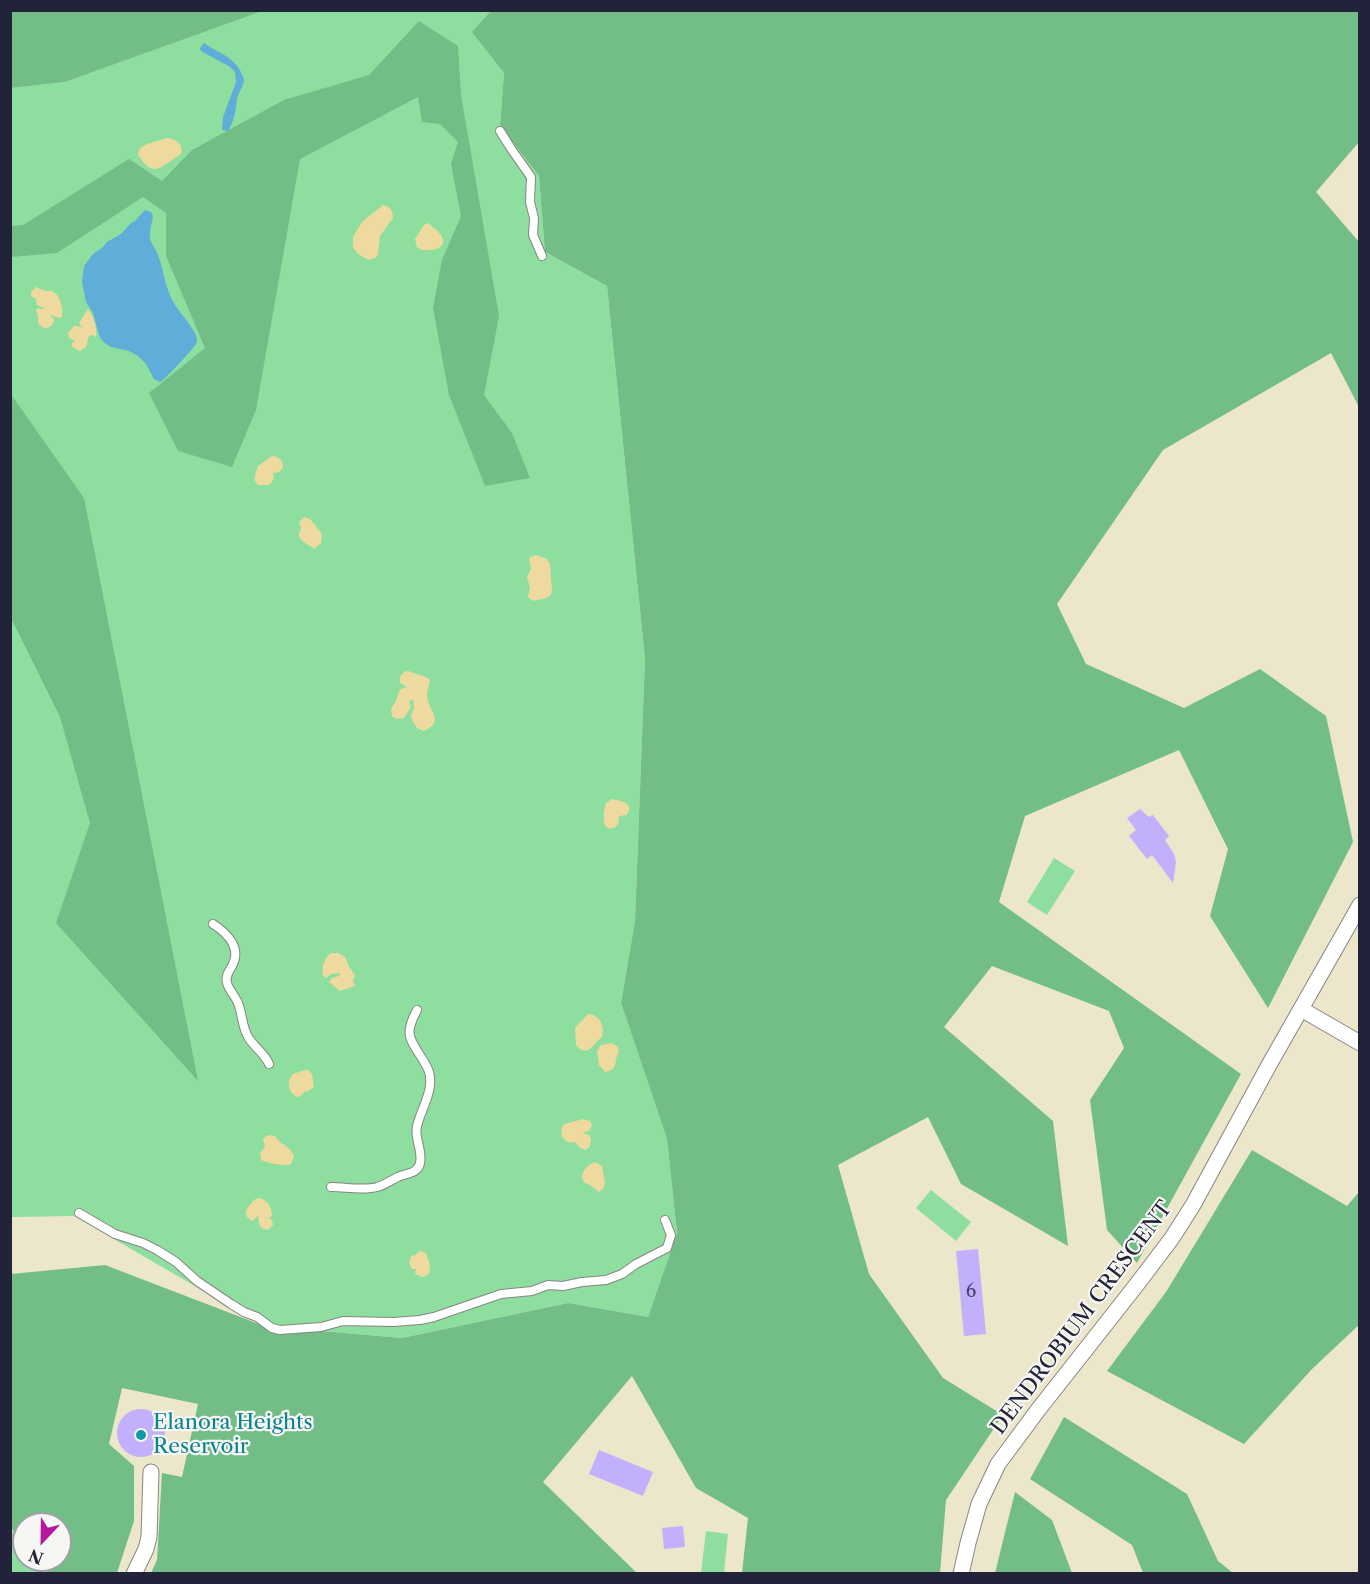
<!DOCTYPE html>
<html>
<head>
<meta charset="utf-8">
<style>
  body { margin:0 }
  #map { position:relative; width:1370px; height:1584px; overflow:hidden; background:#ece6cb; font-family:"Libre Caslon Text",serif }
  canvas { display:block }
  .frame { position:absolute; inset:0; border:12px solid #22223b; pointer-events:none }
  .north { position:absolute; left:12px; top:1512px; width:60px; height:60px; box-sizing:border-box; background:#f6f6f2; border:2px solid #a1a1a9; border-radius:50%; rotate:202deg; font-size:16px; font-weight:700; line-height:24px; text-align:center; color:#22223b }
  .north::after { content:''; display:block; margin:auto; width:21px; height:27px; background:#b5179e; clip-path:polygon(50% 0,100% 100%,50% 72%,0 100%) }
</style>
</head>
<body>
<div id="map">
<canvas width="1370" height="1584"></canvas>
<div class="frame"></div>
<div class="north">N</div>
</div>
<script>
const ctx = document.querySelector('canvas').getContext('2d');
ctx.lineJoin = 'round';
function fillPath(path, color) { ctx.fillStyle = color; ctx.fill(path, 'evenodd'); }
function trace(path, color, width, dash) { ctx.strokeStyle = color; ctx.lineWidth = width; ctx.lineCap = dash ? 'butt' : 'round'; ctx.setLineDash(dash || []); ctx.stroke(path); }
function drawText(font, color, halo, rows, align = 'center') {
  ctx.font = font + ' "Libre Caslon Text",serif'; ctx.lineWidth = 4.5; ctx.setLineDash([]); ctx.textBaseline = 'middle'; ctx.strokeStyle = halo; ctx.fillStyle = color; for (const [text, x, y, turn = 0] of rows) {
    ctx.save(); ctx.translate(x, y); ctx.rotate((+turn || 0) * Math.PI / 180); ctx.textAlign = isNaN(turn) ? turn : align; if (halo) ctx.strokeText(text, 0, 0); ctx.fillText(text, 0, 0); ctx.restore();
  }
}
fillPath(new Path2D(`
  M263 11H492L473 32 504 73 500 126 539 176 545 252 607 286 645 659 635 921 621 1003 667 1139 677 1233 648 1317 568 1303 402 1338 264 1326 74 1216 11 1217 10 88 65 82Z
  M1054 858 1075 871 1047 915 1027 902Z
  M931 1190 971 1222 956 1241 916 1208Z
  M10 1527 24 1550V1560H30L37 1573H11Z
  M706 1531 728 1534 724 1573H701Z`), '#8edf9f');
fillPath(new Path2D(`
  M492 10 1359 11V142L1316 192 1359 242V407L1331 353 1163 450 1057 604 1086 664 1184 708 1260 669 1326 716 1353 842 1268 1008 1210 916 1228 849 1179 750 1025 816 999 902 1241 1074 1137 1263 1107 1230 1090 1100 1124 1048 1109 1011 992 966 944 1027 1053 1121 1068 1246 961 1184 928 1117 838 1165 869 1274 943 1378 1003 1415 946 1500 940 1573H742L748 1518 696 1488 632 1376 543 1482 637 1573H151L157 1560 162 1473 182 1477 198 1404 122 1388 109 1444 134 1466V1521L117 1573H37L30 1560H60V1524H24V1550L11 1527V1274L105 1265 264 1326 402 1338 568 1303 648 1317 677 1233 667 1139 621 1003 635 921 645 659 607 286 545 252 539 176 500 126 504 73 472 32Z
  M10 11 11 10 263 11 65 82 11 88Z
  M419 21 458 46 461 95 499 316 484 395 512 433 530 478 485 486 449 395 433 308 442 260 461 216 451 164 458 142 440 124 422 122 418 97 300 159 256 410 232 467 178 451 149 393 205 348 166 256V213L143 197 57 253 11 257 10 226 23 225 129 159 162 181 192 150 284 100 369 75Z
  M10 393 84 498 198 1081 56 923 90 823 60 717 11 618Z
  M1252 1150 1347 1206 1359 1192 1360 1324 1312 1369 1244 1444 1107 1371 1166 1292Z
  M1064 1417 1187 1494 1218 1561 1233 1573H1143L1132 1545 1030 1479Z
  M1015 1492 1052 1520 1072 1573H995Z`), '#72be86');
fillPath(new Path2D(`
  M167 138C176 139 184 144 181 154 163 165 153 181 138 154L140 148 147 144Z
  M383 205C390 206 393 211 393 218L380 236 378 255 375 258 369 260 358 254 353 247V237L362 222Z
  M428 223C434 228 453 241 437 249 433 250 426 250 422 250L417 247 415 239 424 225Z
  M36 287C39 288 42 290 45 291 52 292 49 288 55 293 61 298 63 309 62 317L59 318 51 315 50 317 54 318C54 328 44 332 38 323V316L36 310 38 308 43 309 44 308 37 305 36 299 31 296V292Z
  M88 309C94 316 97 328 96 337L93 335 89 336 86 347 80 351 72 347V343L75 341 69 338 68 333 74 326H78L83 328 79 323Z
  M272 456C286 457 287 473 273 473 275 477 273 482 269 485H258C252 480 256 473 258 466Z
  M304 517 310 519 322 534 321 543 315 548C311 548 301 540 299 537V533L301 528 299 522Z
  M536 555 547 559 550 564 552 591C549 601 541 598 533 601L528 597 530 587 527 577 531 569 529 558 533 556Z
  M408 671 426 677 430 680C429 685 427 691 427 696 427 710 447 720 424 731L417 728 412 720 411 715 414 708 413 699 409 702 411 707 404 718 396 719 392 716 391 709 397 699 399 691 401 689 407 687 400 683V677L404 672Z
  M612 799C620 801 635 802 627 815L619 816 618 825C600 838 603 812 606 803Z
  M331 953H338L345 957 349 967 355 975 353 981 355 986 340 991 329 982 332 978 339 976 340 973 331 974 326 978 323 976C321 968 324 958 331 953Z
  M588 1014C600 1015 605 1026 602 1037 592 1044 588 1059 576 1045L575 1028Z
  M612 1043 618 1047C620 1053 617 1054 616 1060 615 1068 613 1071 605 1072L599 1065 597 1051 601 1045Z
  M305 1070H308L312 1074 314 1087 308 1091 304 1092 302 1095 297 1097C287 1092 287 1081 293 1074Z
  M583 1119 590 1121 592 1125 589 1131 582 1133 589 1135 591 1139 590 1147 585 1150 579 1147 575 1142C563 1145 558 1133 564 1124Z
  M268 1135 275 1136C281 1146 291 1145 294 1157L291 1164C285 1167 267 1163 261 1160L260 1153 265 1147 263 1139Z
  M595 1162 602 1166 605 1183 603 1189 599 1192C596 1190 593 1187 590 1185 589 1184 587 1184 585 1183 577 1175 588 1164 595 1162Z
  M258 1198C267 1199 272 1207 272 1216L269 1218 272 1220 273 1225 268 1230C259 1229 259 1223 258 1216L252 1221 246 1216V1210L254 1200Z
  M420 1251 426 1253 430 1265 429 1274 422 1277 415 1274 416 1269H412L409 1263 411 1256 415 1255Z`), '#eeda9e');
fillPath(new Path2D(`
  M204 43C218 53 233 56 241 72 242 74 244 79 244 81 243 87 238 93 237 99 236 110 234 122 228 131L222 130 223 117 236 82 235 72 230 67 201 51 200 48Z
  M145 210 151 212 153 216C152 223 149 231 150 239 152 245 156 249 158 255 164 271 165 288 174 303 179 313 199 332 197 342 196 346 165 380 160 382L154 379 146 364 138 356 129 351 111 347 106 344 101 339 99 335 93 313 86 302 82 282 84 266 93 254 103 247 107 242 121 234 131 223 135 221Z`), '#5faed9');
fillPath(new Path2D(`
  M1140 809 1149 817 1153 815 1169 836 1165 840 1174 854 1176 862 1173 883 1152 855 1147 859 1129 836 1136 830 1127 818Z
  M978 1249 986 1334 964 1336 956 1251Z
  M117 1433a24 24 0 1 1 48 0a24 24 0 1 1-48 0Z
  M599 1450 653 1472 643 1496 589 1474Z
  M683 1526 685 1547 664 1549 662 1528Z`), '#c3b0fd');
const service = new Path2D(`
  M500 131 512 150 531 177 530 202 534 218 533 235 542 256
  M213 924C227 933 242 948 232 966 229 971 225 976 227 983 229 990 235 996 238 1003 242 1013 242 1025 247 1035 252 1046 264 1052 269 1064
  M331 1187C346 1187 363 1191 377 1187 385 1185 391 1180 398 1177 406 1173 418 1174 420 1163 423 1151 414 1138 417 1126 421 1110 432 1093 430 1077 430 1071 426 1065 423 1060 409 1038 404 1034 417 1010
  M79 1213 115 1234 143 1243 157 1250 176 1262 197 1281 231 1304 244 1312 257 1317 272 1328 280 1330 321 1327 343 1321 393 1322 420 1320 434 1317 501 1294 532 1291 548 1285 563 1286 582 1282 606 1280 622 1274 636 1264 667 1248 671 1235 665 1220`);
const minor = new Path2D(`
  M1301 1009 1360 1043
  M134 1574 146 1549 149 1537 151 1472
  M961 1574 968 1543 979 1504 998 1464 1038 1410 1138 1283 1172 1238 1193 1205 1269 1065 1360 905`);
trace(service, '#878483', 10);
trace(minor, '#878483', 17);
trace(service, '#fff', 8);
trace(minor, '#fff', 15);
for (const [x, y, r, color] of [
  [141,1435,6,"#0f9aa8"]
]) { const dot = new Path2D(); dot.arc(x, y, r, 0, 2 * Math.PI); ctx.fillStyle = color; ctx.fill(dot); trace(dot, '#f6f6f2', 2); }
drawText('18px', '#4a466c', null, [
  ["6",971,1292]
]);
drawText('21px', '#22223b', '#f6f6f2', [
  ["DENDROBIUM CRESCENT",1082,1318,-53]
]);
drawText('21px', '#0d838f', '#f6f6f2', [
  ["Elanora Heights",153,1423],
  ["Reservoir",153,1447]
], 'left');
</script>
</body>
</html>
